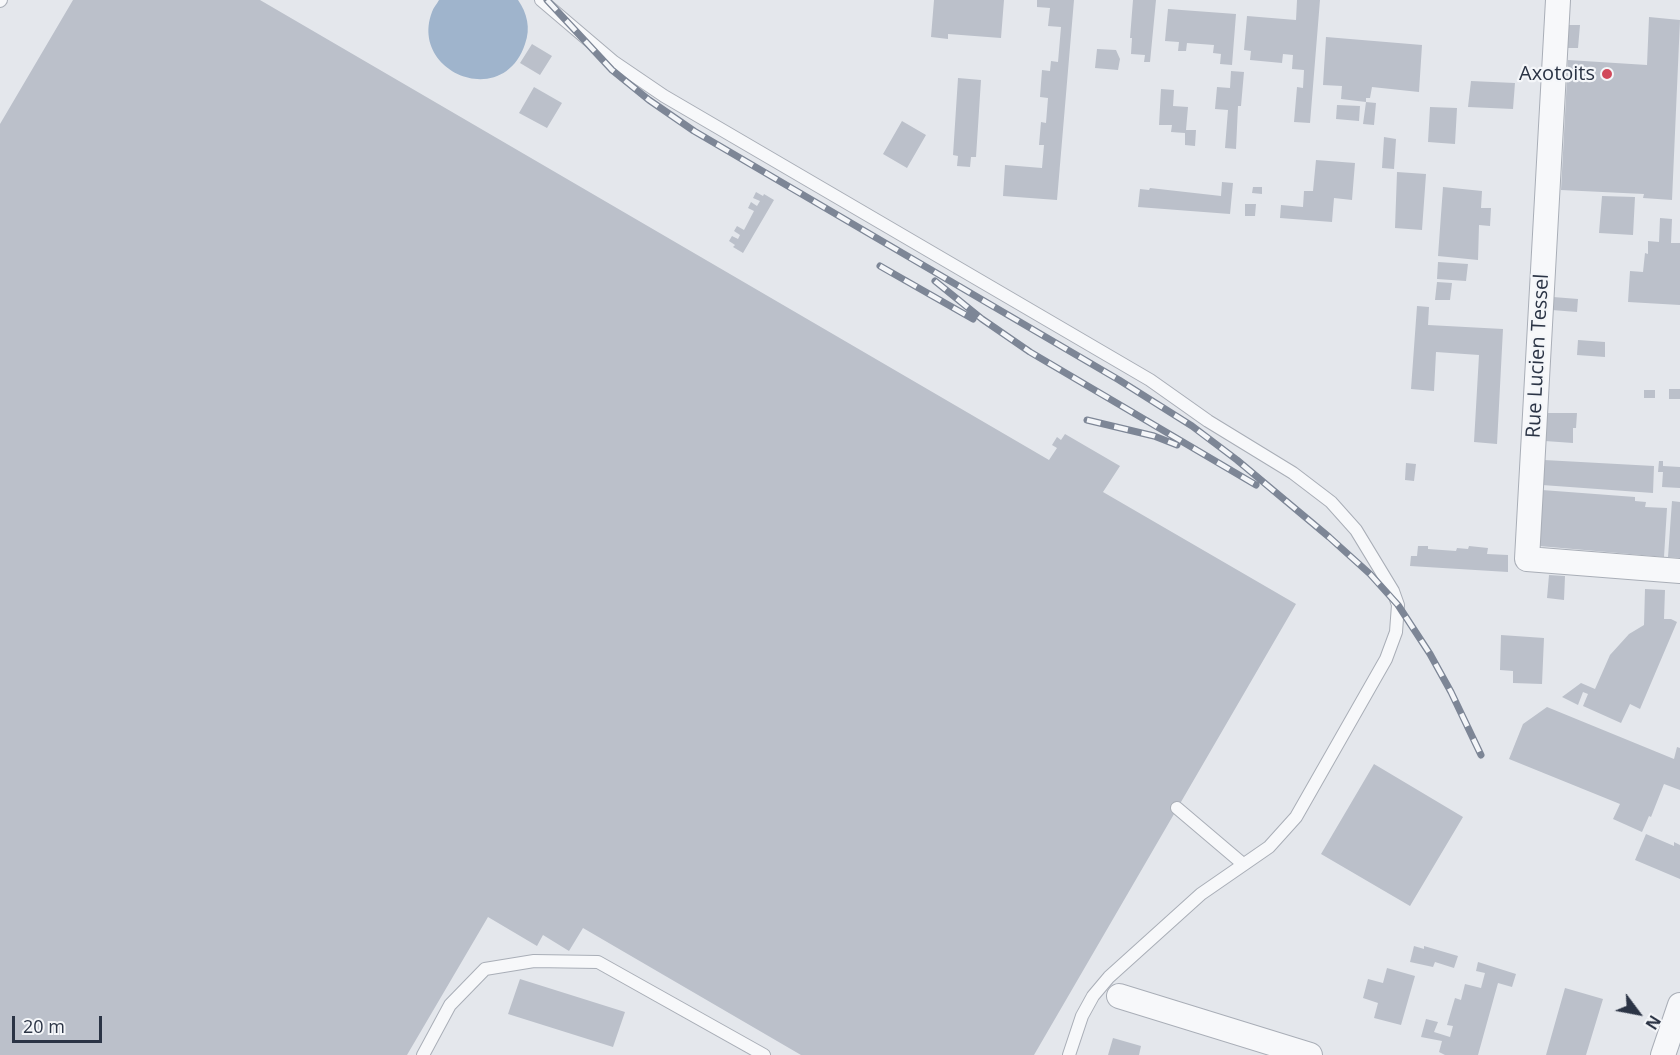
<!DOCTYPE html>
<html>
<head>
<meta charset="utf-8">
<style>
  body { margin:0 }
  #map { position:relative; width:1680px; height:1055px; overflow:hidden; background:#e4e7ec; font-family:"Open Sans",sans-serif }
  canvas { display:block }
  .north { position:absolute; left:1608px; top:983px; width:60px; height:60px; -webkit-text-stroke:4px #f4f6f9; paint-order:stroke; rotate:122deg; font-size:16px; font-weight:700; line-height:24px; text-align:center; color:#2b3445 }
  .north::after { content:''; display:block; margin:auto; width:21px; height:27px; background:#2b3445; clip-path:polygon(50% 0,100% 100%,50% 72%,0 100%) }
  .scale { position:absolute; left:12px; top:1016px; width:90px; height:27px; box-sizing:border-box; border:3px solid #2b3445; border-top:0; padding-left:8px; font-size:18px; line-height:21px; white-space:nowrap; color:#2b3445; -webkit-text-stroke:4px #f4f6f9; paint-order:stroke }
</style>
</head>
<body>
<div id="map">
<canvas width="1680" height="1055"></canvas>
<div class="north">N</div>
<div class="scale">20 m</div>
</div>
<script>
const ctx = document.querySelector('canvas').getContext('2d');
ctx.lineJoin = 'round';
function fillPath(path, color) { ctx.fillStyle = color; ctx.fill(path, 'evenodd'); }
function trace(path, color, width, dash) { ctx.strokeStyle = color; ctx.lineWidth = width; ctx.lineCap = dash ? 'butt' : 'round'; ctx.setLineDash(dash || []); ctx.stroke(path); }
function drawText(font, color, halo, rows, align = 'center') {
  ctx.font = font + ' "Open Sans",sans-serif'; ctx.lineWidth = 4.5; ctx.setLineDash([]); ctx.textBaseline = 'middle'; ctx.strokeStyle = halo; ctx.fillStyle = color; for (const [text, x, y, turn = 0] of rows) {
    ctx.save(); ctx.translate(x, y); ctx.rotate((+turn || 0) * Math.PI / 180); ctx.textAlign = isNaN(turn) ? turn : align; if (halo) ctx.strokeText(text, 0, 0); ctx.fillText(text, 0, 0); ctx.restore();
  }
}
fillPath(new Path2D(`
  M439 0H518C527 13 531 28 525 44 503 111 409 72 432 12 433 8 437 4 439 0Z`), '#9fb4cc');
fillPath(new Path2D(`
  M73 0H260L1049 460 1057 448 1052 445 1057 437 1061 440 1065 434 1120 466 1103 492 1296 604 1034 1055H801L583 928 569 951 543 935 537 946 488 917 407 1055H0V124Z
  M934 0H1004L1001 38 948 34V39L931 37Z
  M1037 0H1074L1057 200 1003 196 1005 165 1042 168 1044 145H1039L1041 122 1046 123 1048 98 1040 97 1042 70 1050 71 1051 61 1058 62 1061 27 1048 26 1050 8 1037 7Z
  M1133 0H1156L1150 62H1144L1145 55 1131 54 1132 38H1130Z
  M1297 0H1320L1310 123 1294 122 1297 87 1303 88 1304 70 1292 69 1293 55 1283 54 1282 63 1250 60 1251 51 1244 50 1247 16 1296 20Z
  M1168 9 1236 14 1232 65 1220 64 1221 54 1213 53 1214 45 1187 43 1186 51H1178L1179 42 1165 41Z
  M1649 17 1680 20 1672 200 1643 198 1644 194 1561 190 1568 60 1647 65Z
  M1569 25H1580L1578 48H1567Z
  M1326 37 1422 45 1419 92 1372 87 1370 98H1366V102L1341 99 1342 86 1323 85Z
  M532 44 552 56 540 75 520 63Z
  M1097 49 1116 50 1120 59 1118 70 1095 68Z
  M1231 71 1244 72 1241 106H1238L1236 149 1225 148 1228 110 1215 109 1217 87 1230 88Z
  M958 78 981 80 976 157H971L970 167 957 166 958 156 953 155Z
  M1471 81 1515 83 1513 109 1468 107Z
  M534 87 562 103 547 128 519 113Z
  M1161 89 1174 90 1173 106 1188 107 1186 130H1196L1195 146 1185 145V133L1171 132 1172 125H1159Z
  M1366 102 1376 103 1374 125 1363 124Z
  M1337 105 1360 106 1359 121 1336 119Z
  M1430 107 1457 108 1455 144 1428 142Z
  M902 121 926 135 907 168 883 154Z
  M1384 137 1396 139 1394 169 1382 168Z
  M1316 160 1355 163 1352 200 1334 198 1332 222 1280 218 1281 205 1303 207 1304 191H1313Z
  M1397 172 1426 174 1422 230 1395 228Z
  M1222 182 1233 183 1230 214 1138 207 1140 189 1149 190 1150 188 1221 196Z
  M1253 187H1262V194L1252 193Z
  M1443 187 1482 191 1481 208H1491L1490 226 1479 225 1478 260 1438 256Z
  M756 192 763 196 764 194 774 200 743 253 733 247 735 245 729 241 732 236 738 239 740 235 734 231 737 226 744 230 754 211 748 208 751 202 757 206 760 201 753 198Z
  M1602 196 1635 197 1633 235 1599 233Z
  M1245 204H1256L1255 216H1245Z
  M1660 218 1672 219 1671 243H1680V305L1628 302 1630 271 1643 272 1645 253 1648 254V241L1659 242Z
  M1438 262 1468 264 1466 281 1437 279Z
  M1437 282 1452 283 1450 300H1435Z
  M1553 297 1578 299 1577 312 1552 310Z
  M1417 306 1429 307 1428 325 1503 329 1497 444 1474 442 1479 355 1436 352 1434 391 1411 389Z
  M1578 340 1605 342V357L1577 355Z
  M1669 389H1680V399H1669Z
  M1644 390H1655V398H1644Z
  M1546 413H1577L1576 428H1573V443L1545 441Z
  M1544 460 1654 466 1653 493 1542 485Z
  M1659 461H1663V466L1680 467V488L1662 487 1663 472H1658Z
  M1406 463 1416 464 1414 481 1405 480Z
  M1542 490 1635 497V501L1646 502 1645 507 1667 508 1664 557 1539 546Z
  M1672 501 1680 502V558L1668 557Z
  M1418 546H1428V549L1456 551 1457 548 1468 549 1469 546 1488 548 1487 554 1508 555V572L1410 566 1411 556H1417Z
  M1549 575 1565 576 1564 600 1547 598Z
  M1645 589 1665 590 1664 619H1671L1677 622 1640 709 1630 704 1621 723 1583 706 1588 694 1583 692 1578 705 1562 697 1581 683 1595 689 1610 655 1629 634 1644 625Z
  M1501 635 1544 638 1542 684 1513 683V671L1500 670Z
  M1547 707 1674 759 1677 747 1680 748V790L1664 784 1651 817 1649 816 1642 832 1613 819 1620 804 1509 759 1523 724Z
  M1374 764 1463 817 1410 906 1321 854Z
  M1646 834 1674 846V842L1680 845V879L1635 860Z
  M1414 946 1424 949V946L1458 956 1454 968 1435 962 1433 967 1410 962Z
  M1478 962 1516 974 1512 987 1498 983 1478 1055H1445L1439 1052 1442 1041 1421 1037 1426 1019 1438 1022 1434 1032 1450 1037 1453 1026 1447 1025 1455 998 1461 1000 1465 984 1481 988 1485 973 1476 971Z
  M1387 968 1415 976 1401 1025 1374 1018 1378 1003 1363 998 1368 979 1383 983Z
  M520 979 625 1012 613 1047 508 1014Z
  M1565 988 1603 999 1586 1055H1546Z
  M1113 1038 1141 1046 1139 1055H1108Z`), '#bbc0ca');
const service = new Path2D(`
  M541 0 614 62 664 96 1150 380 1208 421 1293 473 1331 502 1356 530 1393 591 1398 605 1396 632 1386 659 1296 817 1269 847 1201 894 1109 977 1093 996 1082 1016 1069 1055
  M0 1 1 0
  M1177 808 1243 864
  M423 1055 450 1005 485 969 534 961 598 962 764 1055`);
const minor = new Path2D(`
  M1558 0 1527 559 1680 571
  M1119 996 1310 1055
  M1663 1055 1680 1005`);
trace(service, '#a9aeb7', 14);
trace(minor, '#a9aeb7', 26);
trace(service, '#f7f8fa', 12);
trace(minor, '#f7f8fa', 24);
const rail = new Path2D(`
  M547 0 612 70 649 100 694 131 1119 380 1192 426 1237 460 1329 537 1370 574 1398 605 1430 654 1451 692 1481 755
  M880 266 973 319
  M935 281 982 319 1030 352 1256 485
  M1087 420 1154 436 1177 445`);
trace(rail, '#7d8696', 7);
trace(rail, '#f4f6f9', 4.5, [14]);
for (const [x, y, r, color] of [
  [1607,74,6,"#d1495b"]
]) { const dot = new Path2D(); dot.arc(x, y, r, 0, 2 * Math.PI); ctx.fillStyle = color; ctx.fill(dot); trace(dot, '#f4f6f9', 2); }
drawText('20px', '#2b3445', '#f4f6f9', [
  ["Axotoits",1595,74]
], 'right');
drawText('20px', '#2b3445', '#f4f6f9', [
  ["Rue Lucien Tessel",1538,356,-87]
]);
</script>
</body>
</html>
